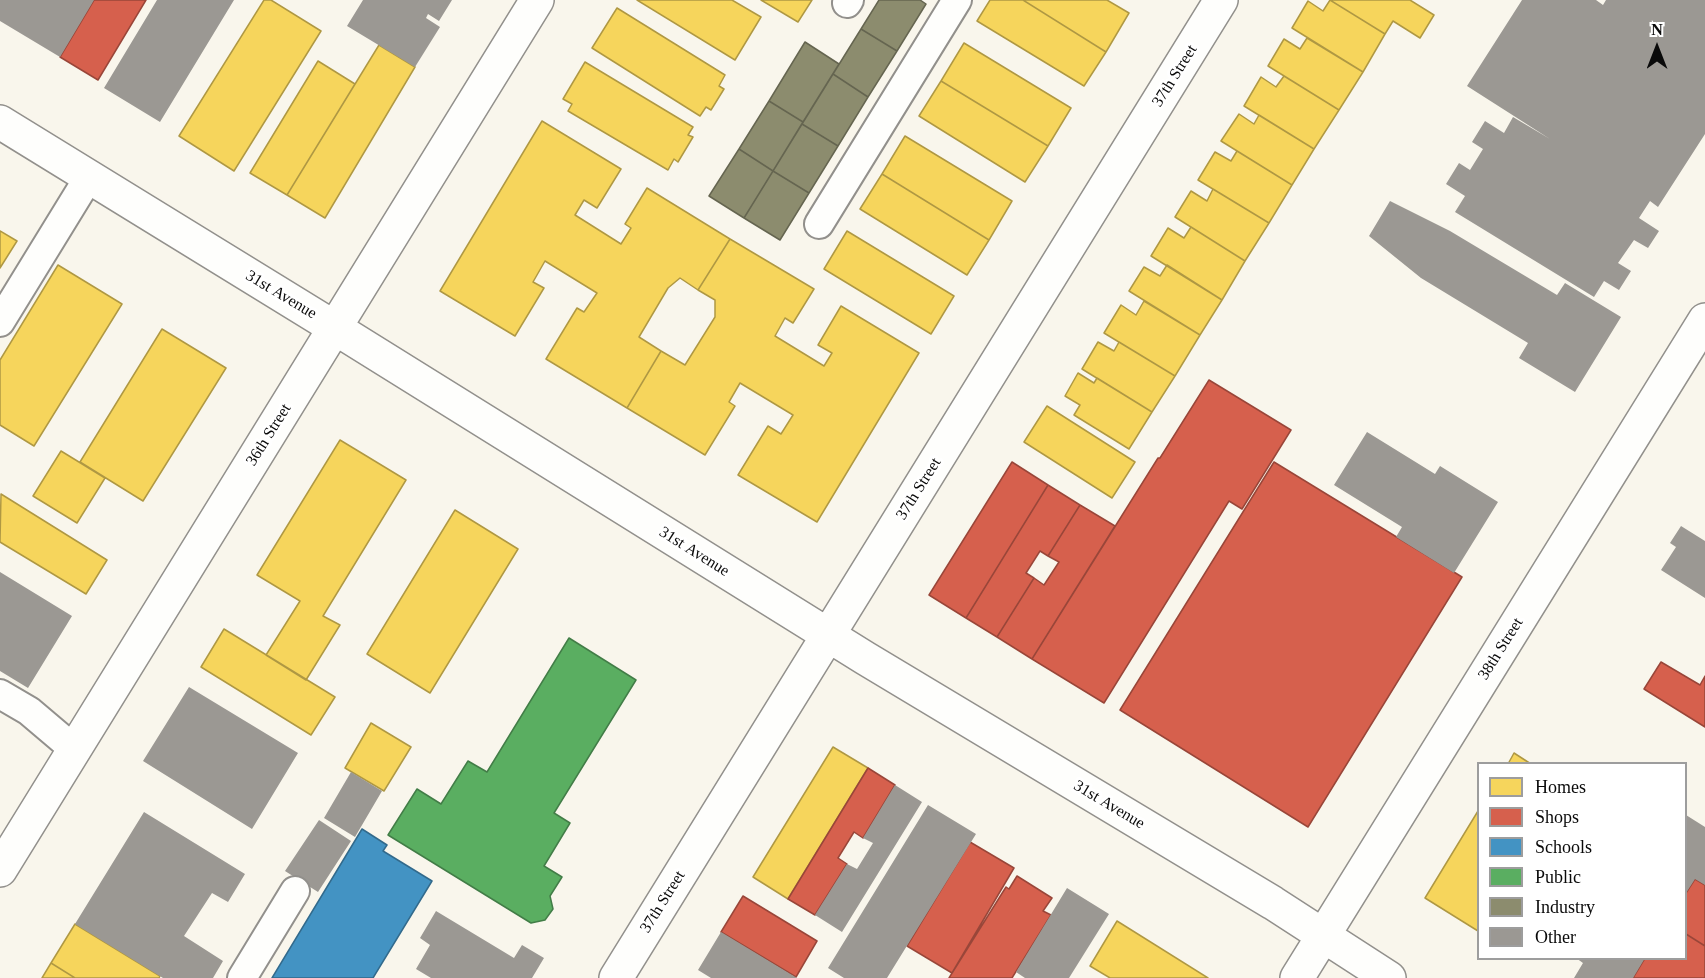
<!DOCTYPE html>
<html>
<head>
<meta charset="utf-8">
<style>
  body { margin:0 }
  #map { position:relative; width:1705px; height:978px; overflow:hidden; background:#f9f6ec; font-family:Georgia,serif }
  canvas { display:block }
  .legend { position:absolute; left:1477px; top:762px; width:210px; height:198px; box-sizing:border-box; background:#fff; border:2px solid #9d9d9d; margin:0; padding:8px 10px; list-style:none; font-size:18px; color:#0a0a0a }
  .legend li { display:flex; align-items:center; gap:12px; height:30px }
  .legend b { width:30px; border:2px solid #9d9d9d }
  .north { position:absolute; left:1627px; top:18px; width:60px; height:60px; -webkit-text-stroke:4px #fff; paint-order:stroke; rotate:0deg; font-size:16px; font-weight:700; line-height:24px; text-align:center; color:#0a0a0a }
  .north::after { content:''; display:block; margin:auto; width:21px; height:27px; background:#0a0a0a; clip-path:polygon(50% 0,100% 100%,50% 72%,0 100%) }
</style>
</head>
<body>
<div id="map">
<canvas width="1705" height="978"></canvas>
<ul class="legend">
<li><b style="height:16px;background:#f6d55c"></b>Homes</li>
<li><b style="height:16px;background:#d6604d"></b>Shops</li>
<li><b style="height:16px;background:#4393c3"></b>Schools</li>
<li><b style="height:16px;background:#5aae61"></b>Public</li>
<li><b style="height:16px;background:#8c8c6e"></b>Industry</li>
<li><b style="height:16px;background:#9b9893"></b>Other</li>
</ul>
<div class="north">N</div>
</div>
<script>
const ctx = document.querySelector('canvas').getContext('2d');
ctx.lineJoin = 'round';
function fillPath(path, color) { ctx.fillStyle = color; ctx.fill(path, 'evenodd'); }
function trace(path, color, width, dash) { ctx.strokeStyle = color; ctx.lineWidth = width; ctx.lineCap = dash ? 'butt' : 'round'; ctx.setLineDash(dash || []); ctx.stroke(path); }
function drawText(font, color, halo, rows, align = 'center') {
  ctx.font = font + ' Georgia,serif'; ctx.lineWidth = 6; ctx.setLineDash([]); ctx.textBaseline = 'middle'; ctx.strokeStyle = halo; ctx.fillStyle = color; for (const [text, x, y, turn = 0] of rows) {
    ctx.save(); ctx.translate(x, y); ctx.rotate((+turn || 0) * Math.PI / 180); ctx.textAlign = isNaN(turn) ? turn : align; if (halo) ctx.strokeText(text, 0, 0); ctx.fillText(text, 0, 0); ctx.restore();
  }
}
const homes = new Path2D(`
  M264 0H271L321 31 234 171 179 136Z
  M637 0H732L761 17 735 60Z
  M761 0H812L798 22Z
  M990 0H1023L1106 52 1084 86 977 21Z
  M1023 0H1107L1129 13 1106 52Z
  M1330 0H1410L1434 15 1420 38 1393 21 1385 34Z
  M1330 0 1385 34 1363 72 1292 28 1308 1 1323 11Z
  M617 8 725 75 719 86 724 89 711 110 706 107 700 116 592 48Z
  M1307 38 1363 72 1339 110 1268 66 1284 39 1300 49Z
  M964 43 1071 108 1048 146 941 81Z
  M379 45 415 67 325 218 287 195Z
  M318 61 355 84 287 195 250 173Z
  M585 62 693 127 688 135 693 137 678 162 674 159 668 170 568 111 572 104 563 99Z
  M1284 76 1339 110 1314 149 1244 106 1261 77 1276 87Z
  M941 81 1048 146 1025 182 919 116Z
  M1239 114 1254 124 1259 115 1314 149 1292 185 1221 141Z
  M542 121 621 169 597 208 584 200 575 215 621 244 631 228 625 224 647 188 730 239 698 290 680 278 668 288 639 337 661 351 627 408 546 359 577 308 584 312 597 293 545 261 533 282 544 288 515 336 440 291Z
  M905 136 1012 201 989 240 882 174Z
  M1237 151 1292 185 1269 223 1198 180 1215 152 1231 161Z
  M882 174 989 240 967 275 860 209Z
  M1213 189 1269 223 1245 261 1175 217 1191 191 1207 201Z
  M1191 227 1245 261 1222 300 1151 256 1168 228 1184 238Z
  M0 231 17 241 0 268Z
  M847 231 954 296 931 334 824 269Z
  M730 239 814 289 793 323 785 318 775 336 824 366 832 353 818 345 841 306 919 353 817 522 738 475 768 426 781 434 793 415 740 383 729 402 735 406 705 455 627 408 661 351 685 365 715 317V300L698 290Z
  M58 265 122 304 34 446 0 425V360Z
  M1167 265 1222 300 1200 335 1129 291 1144 267 1160 276Z
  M1144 301 1200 335 1175 376 1104 333 1121 305 1136 315Z
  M162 329 226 368 143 501 80 462Z
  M1098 342 1114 351 1119 342 1175 376 1152 412 1082 369Z
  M1078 373 1094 383 1097 378 1152 412 1129 449 1074 415 1080 405 1065 396Z
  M1047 406 1135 462 1112 498 1024 442Z
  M340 440 406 480 323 616 340 625 306 680 266 655 300 601 257 575Z
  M61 451 105 478 77 523 33 496Z
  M1 494 107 560 86 594 0 542Z
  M455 510 518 549 430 693 367 654Z
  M224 629 335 697 311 735 201 667Z
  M371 723 411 747 384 791 345 768Z
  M833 747 868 768 788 899 753 877Z
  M1514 753 1531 764H1508Z
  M1478 811V931L1425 898Z
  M1117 921 1208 978H1110L1090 966Z
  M75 924 160 976 159 978H75L51 963Z
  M51 963 75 978H42Z`);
fillPath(homes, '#f6d55c');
trace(homes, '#af9843', 1.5);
const shops = new Path2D(`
  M94 0H146L98 80 60 57Z
  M1209 380 1291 430 1242 509 1229 501 1104 703 1032 659 1158 458H1160Z
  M1012 462 1048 485 966 618 929 595Z
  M1274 462 1462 577 1308 827 1120 710Z
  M1048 485 1080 505 1048 556 1040 551 1026 573 1034 578 997 637 966 618Z
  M1080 505 1115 526 1032 659 997 637 1034 578 1044 585 1059 562 1048 556Z
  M1661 662 1700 685 1705 676V727L1644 689Z
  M868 768 895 785 863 838 854 832 838 858 847 864 815 915 788 899Z
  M970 842 1014 868 952 973 907 946Z
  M1017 876 1052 898 1043 911 1051 915 1012 978H949L1006 887 1009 889Z
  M1695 879 1705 885V946L1686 934V893Z
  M743 896 817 941 796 977 721 932Z
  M1686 934 1705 946V978H1633L1645 958H1686Z`);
fillPath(shops, '#d6604d');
trace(shops, '#994639', 1.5);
const schools = new Path2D(`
  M362 829 387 845 383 851 432 881 373 978H272Z`);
fillPath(schools, '#4393c3');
trace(schools, '#326a8c', 1.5);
const public = new Path2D(`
  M569 638 636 680 554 813 570 823 544 866 562 877 550 896 553 909 545 920 531 923 388 835 417 789 441 804 468 761 487 772Z`);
fillPath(public, '#5aae61');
trace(public, '#427d47', 1.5);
const industry = new Path2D(`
  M879 0H920L926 4 897 51 861 29Z
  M861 29 897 51 868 97 833 74Z
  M805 42 839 64 803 122 769 101Z
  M833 74 868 97 838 146 802 124Z
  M769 101 803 122 773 171 739 149Z
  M802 124 838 146 809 193 773 171Z
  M739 149 773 171 744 218 709 196Z
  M773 171 809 193 780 240 744 218Z`);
fillPath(industry, '#8c8c6e');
trace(industry, '#656550', 1.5);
fillPath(new Path2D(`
  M0 0H94L60 57 0 21Z
  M157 0H234L160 122 104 88Z
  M363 0H452L439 21 428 14 426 18 440 27 415 67 347 26Z
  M1522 0H1596L1603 5 1606 0H1705V134L1658 207 1650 201 1639 218 1659 231 1648 248 1634 240 1618 263 1631 271 1619 290 1604 281 1594 297 1455 212 1465 196 1446 184 1459 163 1470 170 1483 149 1472 142 1485 121 1504 133 1513 117 1550 139 1467 86Z
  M1390 201 1450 231 1557 295 1565 283 1621 317 1575 392 1519 358 1528 343 1421 278 1369 236Z
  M1367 432 1435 474 1440 466 1498 502 1454 573 1396 537 1402 527 1334 485Z
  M1681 526 1705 541V598L1661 570 1676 547 1670 543Z
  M0 572 72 616 28 688 0 671Z
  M189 687 298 753 252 829 143 761Z
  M351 772 382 791 355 837 324 818Z
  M895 785 922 802 842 932 815 915 847 864 857 869 873 843 863 838Z
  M928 805 976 834 887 978H844L828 968Z
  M144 812 245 874 228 902 212 893 184 936 223 961 213 978H163L75 924Z
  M1686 815 1705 827V885L1695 879 1686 893Z
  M319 820 351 841 318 892 285 871Z
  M1067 888 1109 914 1069 978H1025L1016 972Z
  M436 911 514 958 522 945 544 958 532 978H431L416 969 430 945 420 938Z
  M721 932 797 978H711L698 970Z
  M1576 958H1645L1633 978H1574L1583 963Z`), '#9b9893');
const lane = new Path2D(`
  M847 3 849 0
  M819 224 957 0
  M0 322 89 177
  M0 694 29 711 75 750
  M242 978 295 891`);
const street = new Path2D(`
  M0 122 335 328 865 658 1273 903 1389 978
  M0 870 537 0
  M616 978 1221 0
  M1297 978 1705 320`);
trace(lane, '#92908c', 32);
trace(street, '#92908c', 36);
trace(lane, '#fefefc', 28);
trace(street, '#fefefc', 33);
drawText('16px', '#0a0a0a', '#fff', [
  ["37th Street",1175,76,-58],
  ["31st Avenue",281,295,31],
  ["36th Street",269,435,-58],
  ["37th Street",919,489,-58],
  ["31st Avenue",694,552,32],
  ["38th Street",1501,649,-58],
  ["31st Avenue",1109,805,31],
  ["37th Street",663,902,-58]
]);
</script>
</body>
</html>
